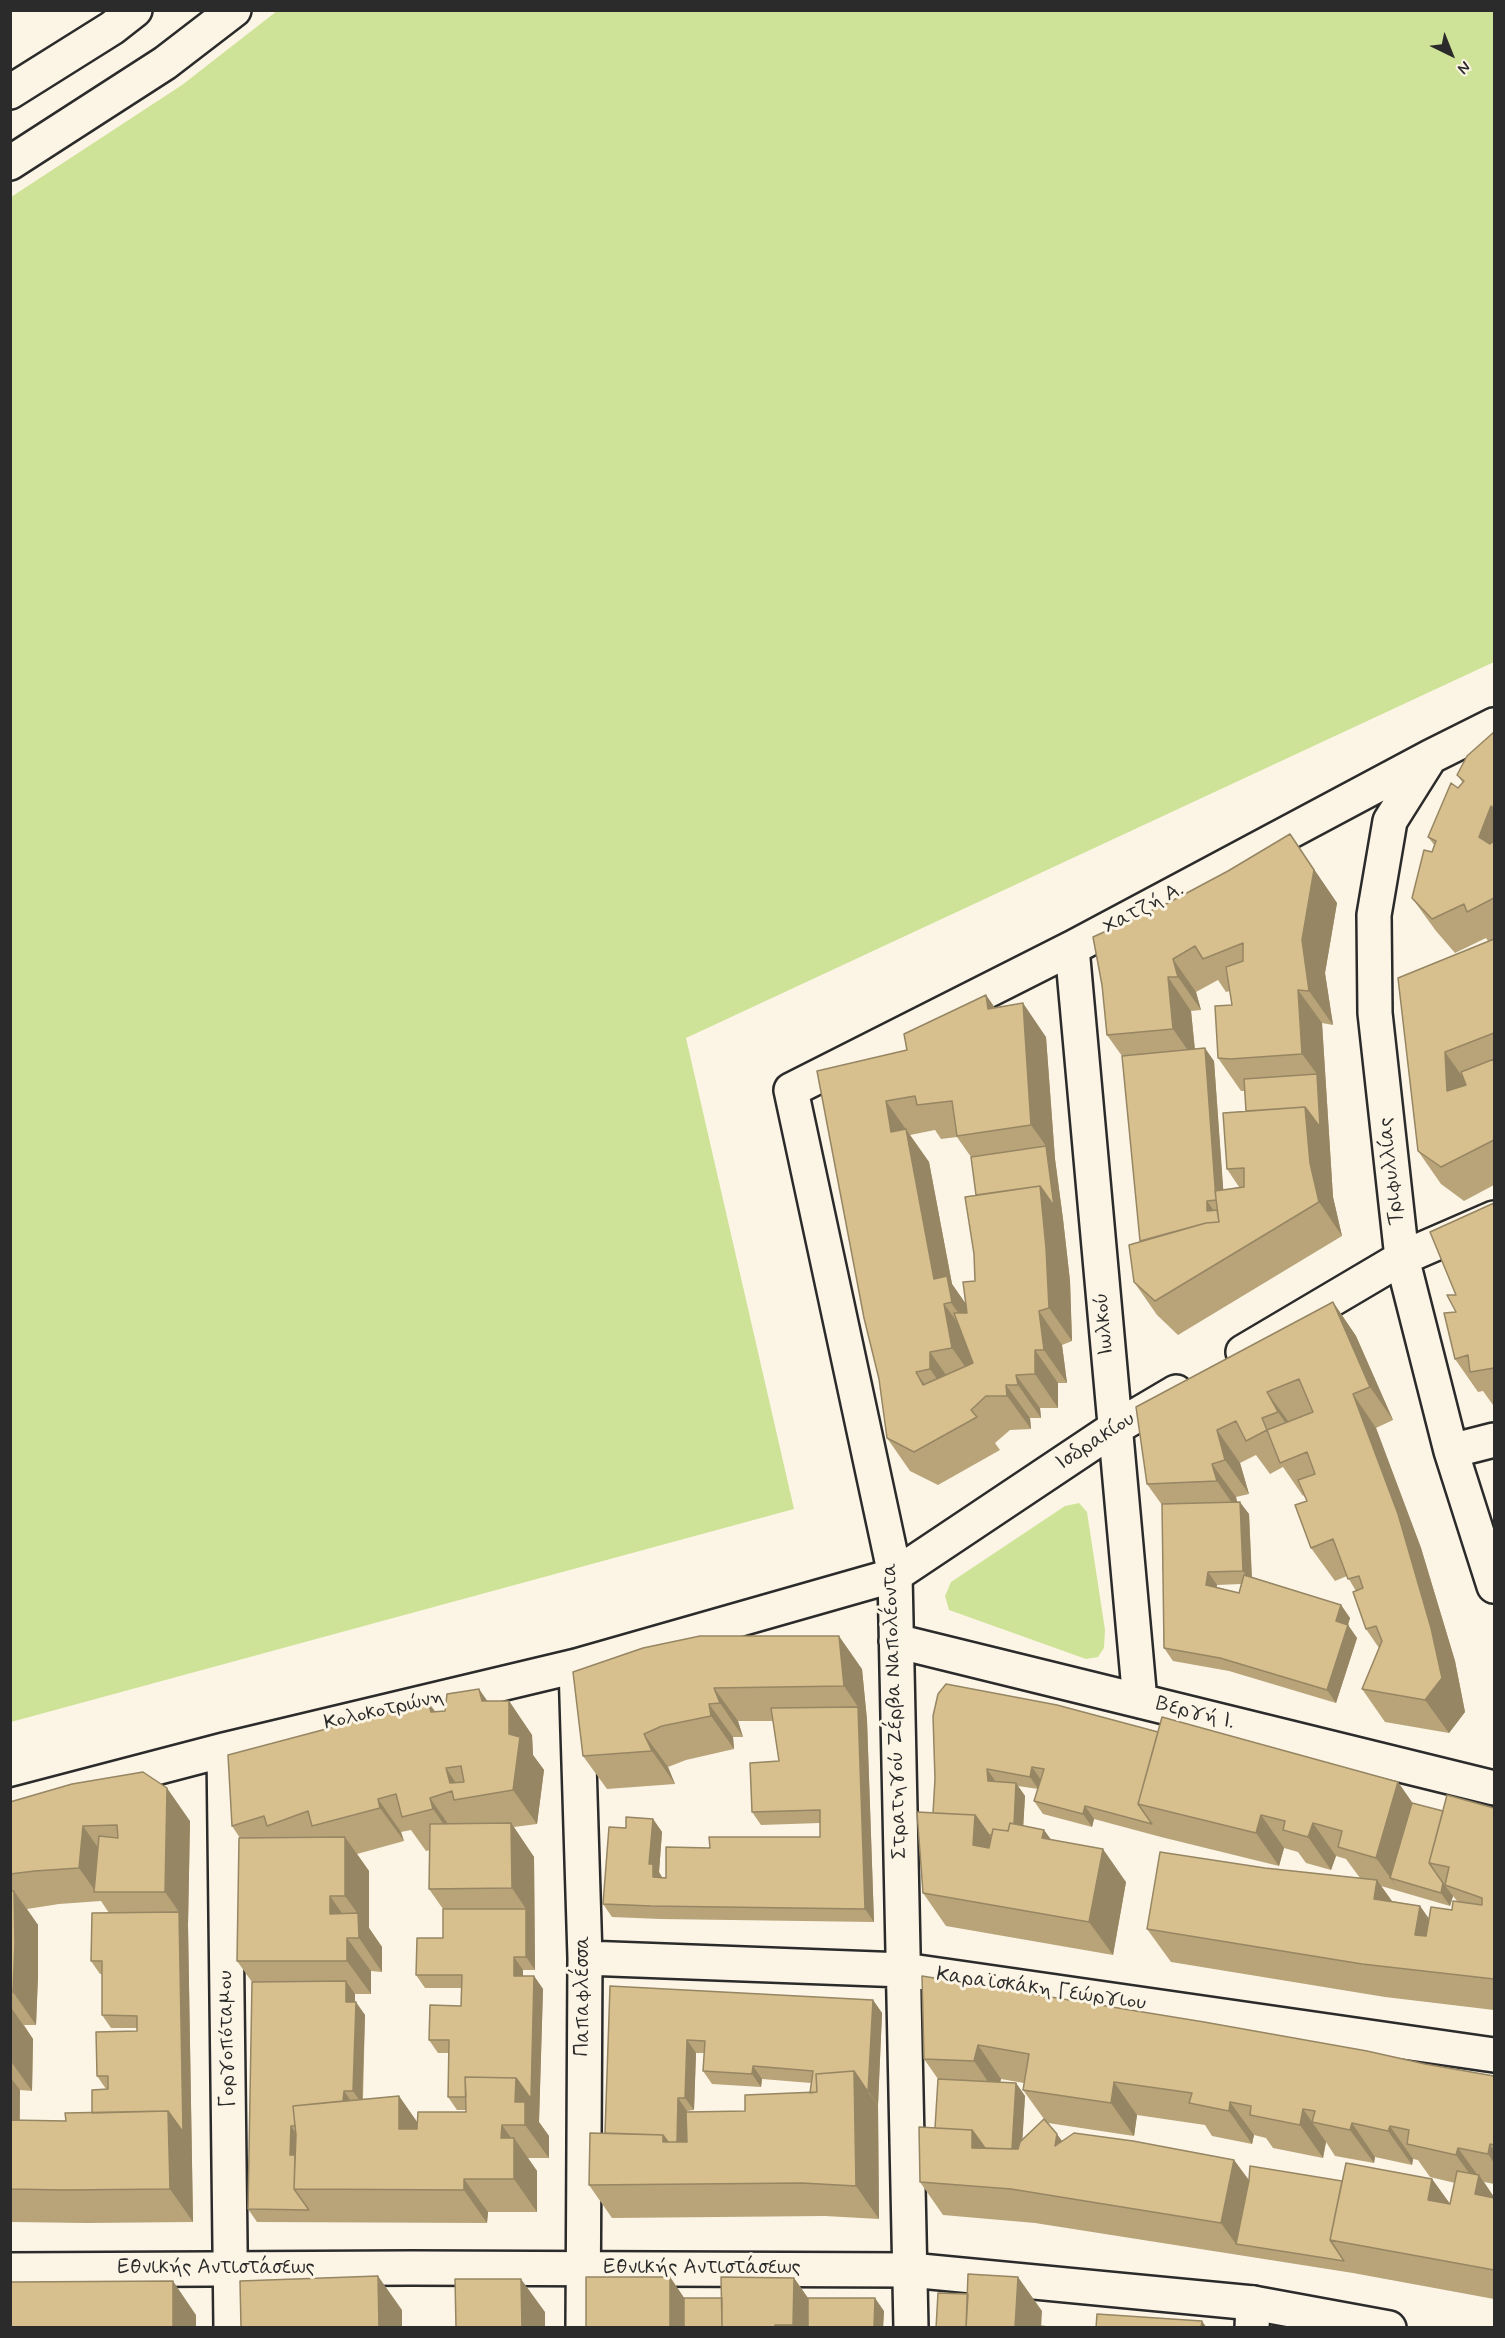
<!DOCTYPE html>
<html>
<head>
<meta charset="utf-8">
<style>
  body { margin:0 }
  #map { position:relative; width:1505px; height:2338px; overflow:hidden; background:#fcf5e5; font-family:Mynerve,sans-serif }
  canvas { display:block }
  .frame { position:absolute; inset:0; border:12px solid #2b2b2b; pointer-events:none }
  .north { position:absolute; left:1421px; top:24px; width:60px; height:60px; -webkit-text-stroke:4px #fcf5e5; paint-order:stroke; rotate:137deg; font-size:16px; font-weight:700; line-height:24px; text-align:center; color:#2b2b2b }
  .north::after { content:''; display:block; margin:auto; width:21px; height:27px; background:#2b2b2b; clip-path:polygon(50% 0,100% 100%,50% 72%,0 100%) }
</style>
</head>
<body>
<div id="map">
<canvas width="1505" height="2338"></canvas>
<div class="frame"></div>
<div class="north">N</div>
</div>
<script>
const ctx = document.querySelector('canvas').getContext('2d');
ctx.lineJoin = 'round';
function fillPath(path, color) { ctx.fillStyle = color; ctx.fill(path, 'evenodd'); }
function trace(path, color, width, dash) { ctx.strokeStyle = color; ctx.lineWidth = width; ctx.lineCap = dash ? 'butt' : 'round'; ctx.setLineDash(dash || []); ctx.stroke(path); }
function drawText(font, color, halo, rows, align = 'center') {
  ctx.font = font + ' Mynerve,sans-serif'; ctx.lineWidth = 6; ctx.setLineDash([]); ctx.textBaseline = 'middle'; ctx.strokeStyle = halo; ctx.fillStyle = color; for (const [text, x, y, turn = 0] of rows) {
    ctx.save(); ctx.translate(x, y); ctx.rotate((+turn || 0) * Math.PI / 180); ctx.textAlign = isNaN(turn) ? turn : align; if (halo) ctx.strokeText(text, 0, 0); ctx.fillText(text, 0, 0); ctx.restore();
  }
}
fillPath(new Path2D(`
  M277 11H1494V662L686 1038 794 1509 11 1722V197L182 85Z
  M1079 1503 1087 1512 1105 1630 1104 1648 1098 1657 1086 1659 949 1610 945 1596 951 1582 1065 1506Z`), '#cee398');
const minor = new Path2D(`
  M10 92 112 28 135 10
  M10 163 165 63 234 10
  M1429 759 1390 821 1374 915 1375 1013 1402 1258 1451 1451 1494 1586
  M1072 948 1140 1701
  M1243 1352 1402 1258 1494 1218
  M1451 1451 1494 1440
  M896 1641 1494 1788
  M576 1666 585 1958 583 2328
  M224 1750 231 2328
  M10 1806 224 1750 576 1666 895 1575 1115 1428 1176 1392
  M585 1958 904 1970 1494 2055
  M911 2328 895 1575 791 1090 1072 948 1430 757 1494 725
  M1252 2328 1253 2303`);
const tertiary = new Path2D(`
  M10 2270 411 2268 910 2270 1253 2303 1389 2328`);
trace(minor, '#2b2b2b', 38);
trace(tertiary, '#2b2b2b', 38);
trace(minor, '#fcf5e5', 33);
trace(tertiary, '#fcf5e5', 33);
fillPath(new Path2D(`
  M1494 732V1185L1464 1201 1441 1184 1418 1151 1398 978 1488 941 1486 938 1455 953 1436 931 1412 898 1435 846 1428 837 1458 788 1463 783 1457 775Z
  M1290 834 1337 903 1325 973 1333 1025 1322 1023 1333 1197 1342 1236 1178 1335 1157 1315 1134 1282 1140 1241 1122 1056 1107 1035 1168 903 1228 871ZM1218 980 1226 992 1230 991 1232 1005 1218 1058 1241 1091H1245L1246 1111 1227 1169 1239 1187 1223 1190 1214 1061 1195 1049 1191 1011 1201 1010 1196 992Z
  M986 995 995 1008 1046 1037 1055 1159 1063 1219 1070 1281 1072 1341 1062 1345 1067 1383H1058V1408H1040L1041 1418H1030L1031 1429 1010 1430 995 1443 1000 1450 938 1485 910 1471 887 1438 879 1379 817 1071 907 1050ZM935 1130 941 1139 957 1137 971 1157 976 1195 974 1254 975 1281 966 1304 952 1284 929 1162 910 1135Z
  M1494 1203V1405H1493L1483 1391 1478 1392 1455 1359 1456 1312V1295Z
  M1333 1302 1356 1336 1393 1420 1376 1428 1421 1548 1455 1661 1465 1712 1449 1733 1385 1722 1362 1689 1379 1648 1366 1629 1356 1591 1347 1576 1335 1581 1311 1548 1307 1501 1304 1495 1303 1496 1283 1467 1270 1474 1256 1455 1240 1463 1249 1494 1236 1497 1237 1502 1249 1514 1252 1577 1341 1605 1350 1618 1348 1625 1357 1638 1336 1703 1229 1671 1173 1661 1164 1648 1162 1505 1147 1484ZM1241 1584 1239 1593 1217 1587V1585Z
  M862 1669 867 1720 874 1922 660 1919 612 1917 603 1904 626 1828 653 1819 662 1832 659 1872 662 1878H666L710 1848 820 1837V1823L761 1825 752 1812 779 1761 773 1721H738L743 1737H733L734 1749 686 1760 668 1767 675 1784 607 1789 583 1756 573 1672Z
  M488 1701H509L532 1735 533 1755 544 1770 537 1824 514 1827 534 1857 535 1970H523V1976H534L543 1989 539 2122 549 2136V2158H528L537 2171V2212H488L487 2223 257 2222 248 2209 252 1982 237 1961 240 1838 232 1826 428 1702 435 1711H445ZM411 1830 426 1851 430 1850 429 1889 443 1909V1938L416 1975 425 1988H462L461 2006 429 2040 438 2053H449L448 2097 457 2110H466V2112L417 2122 399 2096 363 2099 365 2015 355 2002V1994H371V1971L382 1972V1947L369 1928V1871L357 1854 404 1841 401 1832Z
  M1158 1732 1398 1782 1412 1803 1443 1811 1494 1808V2010L1385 1997 1171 1962 1147 1929 1265 1868 1360 1878 1346 1859 1336 1856 1331 1870 1306 1863 1298 1852 1284 1848 1279 1866 1161 1837 1094 1819 1092 1827 1043 1814 1034 1801 1038 1789 1018 1786 1025 1796 1023 1826 1044 1830 1051 1840 1126 1882 1113 1955 946 1926 923 1893 933 1813 935 1779ZM1381 1886 1450 1906 1453 1896 1457 1901 1452 1910 1429 1919 1420 1906 1392 1901Z
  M10 1802 190 1821 188 1925 193 2222 87 2223 10 2222ZM101 1901 109 1913 91 1961 100 1974H102V2015L111 2028H137V2031L97 2076 106 2089 92 2113 66 2121 20 2120V2090L32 2091 33 2039 24 2025H36L38 1976V1925L27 1909 59 1904Z
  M922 1976 1494 2076V2184L1484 2182 1494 2197V2299L1353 2273 1035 2223 943 2215 920 2182 935 2128 938 2079 924 2059ZM1001 2079 1024 2083 1023 2090 1044 2119 1022 2139 1025 2096 1016 2083 1000 2082ZM1137 2115 1205 2125 1212 2136 1252 2144 1254 2135 1266 2138 1273 2148 1323 2158 1326 2142 1335 2156 1374 2163 1375 2157 1412 2165 1413 2159 1418 2160 1430 2177 1455 2183 1450 2204 1432 2179 1342 2181 1249 2180 1234 2160 1062 2141 1048 2123 1134 2136Z
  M610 1986 873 2000 882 2013 878 2105 879 2219 825 2216 612 2218 589 2185 605 2133ZM696 2053H705L703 2071 712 2084 761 2087 762 2079 811 2083 810 2093 745 2111 687 2112V2111L694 2110Z
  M670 2277 684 2298H722L794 2278 808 2298 884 2311 883 2328H586Z`), '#b9a47a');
fillPath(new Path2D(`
  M1491 806 1494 811V859L1479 837Z
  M1290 834 1337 903 1325 973 1333 1025 1309 991 1302 940Z
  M1173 959 1196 992 1201 1010 1178 977Z
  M1168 977 1191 1011 1196 1062 1173 1029Z
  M1298 990 1322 1023 1333 1197 1342 1236 1319 1202 1310 1163 1305 1107 1317 1074 1302 1054Z
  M986 995 1009 1029 988 1009Z
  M1023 1003 1046 1037 1055 1159 1063 1219 1054 1206 1046 1146 1031 1125Z
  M1205 1048 1214 1061 1225 1213 1216 1200Z
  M1445 1052 1469 1086 1447 1091Z
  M886 1101 929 1162 952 1284 970 1310 975 1336 934 1279 891 1132Z
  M1040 1186 1063 1219 1070 1281 1072 1341 1049 1308Z
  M1207 1201 1216 1214 1207 1211Z
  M1333 1302 1356 1336 1393 1420 1370 1387Z
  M944 1304 968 1337 976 1382 952 1348Z
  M1039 1311 1062 1345 1067 1383 1044 1350Z
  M1035 1350 1058 1383V1408L1035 1374Z
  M930 1352 953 1385V1402L930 1369Z
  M916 1372 939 1405 923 1385Z
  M1016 1375 1040 1408 1041 1418 1018 1385Z
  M1006 1385 1030 1418 1031 1429 1007 1396Z
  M1267 1392 1291 1425 1301 1445 1278 1412Z
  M1353 1394 1376 1428 1421 1548 1455 1661 1465 1712 1449 1733 1425 1700Z
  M1217 1430 1240 1463 1249 1494 1225 1460Z
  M1212 1464 1236 1497 1240 1515 1217 1481Z
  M1240 1502 1249 1514 1252 1584 1243 1571Z
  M1208 1572 1217 1585 1216 1597 1206 1585Z
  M1341 1605 1350 1618 1345 1634 1336 1621Z
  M1348 1625 1357 1638 1336 1703 1327 1690Z
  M839 1636 862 1669 867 1720 874 1922 865 1909 858 1707 844 1686Z
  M714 1688 738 1721 743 1737 720 1703Z
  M479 1689 503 1723 482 1701Z
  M509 1701 532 1735 533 1755 544 1770 537 1824 513 1790 509 1734Z
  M428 1702 451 1735 431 1712Z
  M709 1704 733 1737 734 1749 711 1716Z
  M644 1734 668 1767 675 1784 652 1751Z
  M1032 1767 1041 1780 1039 1790 1030 1777Z
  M446 1768 466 1798 450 1783Z
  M987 1769 996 1782 988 1781Z
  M1398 1782 1421 1815 1390 1878 1400 1891 1376 1858Z
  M1016 1783 1025 1796 1022 1849 1013 1836Z
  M167 1788 190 1821 188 1925 165 1892Z
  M430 1798 453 1831 456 1842 433 1809Z
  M378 1799 401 1832 404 1841 380 1808Z
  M1085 1806 1094 1819 1092 1827 1083 1814Z
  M975 1815 998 1848 997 1878 973 1845Z
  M1261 1815 1284 1848 1279 1866 1256 1833Z
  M653 1819 662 1832 659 1872 662 1877V1890L653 1877 649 1864Z
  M511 1823 534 1857 535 1970 526 1957V1909L512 1888Z
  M1313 1823 1336 1856 1331 1870 1308 1837Z
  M83 1826 106 1859 96 1892 79 1868Z
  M1044 1830 1068 1863 1042 1838Z
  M345 1837 369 1871V1928L382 1947V1972L359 1938 358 1914 345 1896Z
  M1103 1849 1126 1882 1113 1955 1089 1922Z
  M1377 1880 1401 1914 1374 1899Z
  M1443 1883 1453 1896 1450 1906 1441 1893Z
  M14 1891 38 1925V1976L36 2025 13 1992Z
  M330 1896 353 1929 330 1914Z
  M1420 1906 1443 1939 1415 1935Z
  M179 1912 188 1925 193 2222 170 2189 168 2111Z
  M347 1938 371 1971V1994L347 1961Z
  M514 1957 523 1970V1989L514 1976Z
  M534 1976 543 1989 539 2122 549 2136V2158L525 2125 515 2102 516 2078Z
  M346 1981 355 1994V2015L346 2002Z
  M873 2000 882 2013 878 2105 868 2092Z
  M356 2002 365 2015 362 2104 353 2091Z
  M10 2006 33 2039 32 2091 10 2060Z
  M687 2040 696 2053 694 2110 685 2098Z
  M978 2045 1001 2079 997 2095 974 2061Z
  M753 2066 762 2079 761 2087 752 2074Z
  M854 2071 878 2105 879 2219 856 2186Z
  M10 2077 20 2090 19 2145 10 2132Z
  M1114 2082 1137 2115 1134 2136 1111 2103Z
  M1016 2083 1025 2096 1021 2165 1012 2152Z
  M344 2091 353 2104H343Z
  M399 2096 422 2129H399Z
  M678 2098 687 2111 686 2168 663 2142V2135Z
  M1230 2102 1254 2135 1252 2144 1229 2111Z
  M1303 2109 1326 2142 1323 2158 1300 2125Z
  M1352 2123 1375 2157 1374 2163 1350 2130Z
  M502 2125 514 2142V2138L537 2171V2212L514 2179 501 2138Z
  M291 2126 300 2139 299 2168 290 2155Z
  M1390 2126 1413 2159 1412 2165 1388 2131Z
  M972 2130 996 2163 972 2148Z
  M1057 2134 1080 2167 1055 2146Z
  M1490 2144 1494 2151V2163L1488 2154Z
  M1458 2148 1479 2177V2175L1494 2197V2222L1475 2194 1477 2184 1456 2155Z
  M1234 2160 1258 2193 1236 2244 1221 2223Z
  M464 2179 488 2212 487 2223 464 2190Z
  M1432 2179 1456 2212 1428 2200Z
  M378 2276 402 2310V2328H379Z
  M670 2277 693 2311V2328H670Z
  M1018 2277 1042 2311 1041 2328H1015Z
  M794 2278 817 2311V2328H795L793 2325Z
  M521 2279 545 2312V2328H522Z
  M173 2281 196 2315V2328H173Z
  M875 2298 884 2311 883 2328H874Z
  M1202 2321 1207 2328H1201Z`), '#968663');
const building = new Path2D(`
  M1494 732V809L1491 806 1479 837 1490 844 1494 841V898L1467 912 1464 904 1432 919 1412 898 1424 850 1432 852 1436 841 1428 837 1451 783 1458 788 1464 781 1457 775 1467 756Z
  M1290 834 1314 870 1302 940 1309 991 1298 990 1302 1054 1230 1059 1218 1058 1215 1006 1232 1005 1226 967 1243 961V943L1203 959 1195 946 1173 959 1178 977H1168L1173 1029 1107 1035 1102 985 1093 937 1168 903 1228 871Z
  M1494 939V1033L1445 1052 1447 1091 1466 1085 1461 1072 1494 1059V1140L1441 1167 1418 1151 1398 978Z
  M986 995 988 1009 1023 1003 1031 1125 957 1136 952 1101 917 1105 915 1096 886 1101 891 1132 906 1129 934 1279 947 1276 952 1302 944 1304 952 1348 930 1352V1369L916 1372 923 1385 973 1363 954 1313H967L963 1282 975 1281 974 1254 965 1197 1040 1186 1046 1248 1049 1308 1039 1311 1044 1350H1035V1374L1016 1375 1018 1385H1006L1007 1396H986L971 1410 977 1417 914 1452 887 1438 879 1379 864 1318 817 1071 907 1050 904 1034Z
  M1205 1048 1216 1200 1207 1201V1211L1217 1210 1219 1222 1206 1223 1140 1241 1122 1056Z
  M1317 1074 1320 1127 1305 1107 1246 1111 1244 1079Z
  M1305 1107 1310 1163 1319 1202 1155 1301 1134 1282 1129 1245 1206 1223 1219 1222 1215 1191 1244 1187V1168L1227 1169 1223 1113Z
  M1046 1146 1054 1206 1040 1186 976 1195 971 1157Z
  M1494 1203V1368L1470 1372 1468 1355 1455 1359 1444 1313 1456 1312 1447 1295H1456L1430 1232Z
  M1333 1302 1370 1387 1353 1394 1398 1514 1431 1628 1442 1678 1425 1700 1362 1689 1382 1641 1376 1626 1366 1629 1353 1592 1363 1588 1359 1576 1348 1579 1333 1539 1311 1548 1295 1505 1307 1501 1298 1480 1315 1474 1307 1452 1280 1463 1267 1430 1313 1412 1299 1379 1267 1392 1278 1412 1262 1418 1267 1430 1246 1441 1236 1421 1217 1430 1225 1460 1212 1464 1217 1481 1147 1484 1136 1407Z
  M1240 1502 1243 1571 1208 1572 1206 1585 1239 1593 1244 1575 1341 1605 1336 1621 1348 1625 1327 1690 1220 1658 1164 1648 1162 1504Z
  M700 1636H839L844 1686 714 1688 720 1703 709 1704 711 1716 662 1726 644 1734 652 1751 583 1756 573 1672 643 1648Z
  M946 1684 1057 1705 1158 1732 1138 1804 1152 1824 1085 1806 1083 1814 1034 1801 1044 1769 1032 1767 1030 1777 987 1769 988 1781 1016 1783 1014 1824 1010 1823 1008 1831 993 1829 992 1835H989L975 1815 933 1813 935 1779 933 1716 938 1694Z
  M479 1689 482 1701H509V1734L520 1737 513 1790 454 1800 452 1791 430 1798 433 1809 402 1817 396 1794 378 1799 380 1808 312 1826 308 1811 267 1826 264 1816 232 1826 228 1755 428 1702 431 1712 445 1711 447 1694ZM461 1766 464 1782 450 1783 446 1768Z
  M858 1707 865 1909 651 1906 603 1904 609 1827 626 1828V1817L653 1819 649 1864H653V1877L666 1878V1847L710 1848 709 1837H820V1810L752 1812 750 1763 779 1761 771 1708Z
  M1162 1717 1398 1782 1376 1858 1338 1847 1342 1831 1313 1823 1308 1837 1283 1830 1285 1821 1261 1815 1256 1833 1138 1804Z
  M143 1772 167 1788 165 1892H94L99 1836 118 1838 117 1825 83 1826 79 1868 35 1871 10 1874V1802L72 1784Z
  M1447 1795 1494 1808V1979L1362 1964 1147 1929 1160 1852 1265 1868 1377 1880 1374 1899 1420 1906 1415 1935 1426 1936 1431 1907 1452 1910 1453 1901 1482 1905V1898L1445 1885 1449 1867 1429 1863Z
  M1412 1803 1443 1811 1429 1863 1443 1883 1441 1893 1390 1878Z
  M917 1812 975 1815 973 1845 989 1848 993 1829 1008 1831 1010 1823 1044 1830 1042 1838 1103 1849 1089 1922 923 1893Z
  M511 1823 512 1888 429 1889 430 1824Z
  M345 1837V1896H330V1914L358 1913 359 1938H347V1961H237L239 1838Z
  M10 1891H14L15 1943 13 1992H10Z
  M443 1909H526V1957H514V1976H534L531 2099 516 2078 465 2077 466 2097H448L449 2040H429L430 2005 461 2006 462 1975H416L417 1938H443Z
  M179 1912 183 2132 168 2111 92 2113V2090L108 2089V2076H97L96 2032 137 2031V2016L102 2015V1961H91L92 1913Z
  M922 1976 1204 2022 1367 2051 1425 2064 1494 2076V2145L1490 2144 1488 2154 1458 2148 1456 2155 1407 2144 1409 2130 1390 2126 1388 2131 1352 2123 1350 2130 1312 2122 1315 2111 1303 2109 1300 2125 1250 2115 1251 2106 1230 2102 1229 2111 1189 2103 1192 2093 1114 2082 1111 2103 1023 2090 1029 2054 978 2045 974 2061 924 2059Z
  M346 1981V2002H356L353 2091H344L343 2101 293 2106 295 2126H291L290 2155H295L294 2189 309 2210 248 2209 252 1982Z
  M610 1986 873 2000 868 2092 854 2071 816 2074 817 2092 810 2093 813 2071 753 2066 752 2074 703 2071 705 2041 687 2040 685 2098H678L677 2142H668L663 2135 605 2133Z
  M854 2071 856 2186 802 2183 589 2185 590 2133 663 2135V2142H687L686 2112 745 2111V2095L817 2092 816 2074Z
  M465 2077 516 2078 515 2102H525V2125H502L501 2138H514V2179H464V2190L294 2189 296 2135 293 2106 399 2096V2129H417L418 2112H466Z
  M938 2079 1016 2083 1012 2149 985 2148 972 2130 935 2128Z
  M168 2111 170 2189 64 2190 10 2189V2120L66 2121 65 2113Z
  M1044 2119 1057 2134 1055 2146 1074 2133 1133 2141 1234 2160 1221 2223 1011 2189 920 2182 919 2127 972 2130V2148L1018 2149 1020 2142Z
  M1346 2163 1432 2179 1428 2200 1450 2204 1457 2171 1479 2175 1475 2194 1494 2198V2270L1330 2240Z
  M1250 2166 1342 2181 1330 2240 1344 2261 1236 2244 1249 2180Z
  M968 2274 1018 2277 1015 2328H966Z
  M378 2276 379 2328H241L240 2281Z
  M586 2277H670V2328H586Z
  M721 2277 794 2278 793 2325H775V2328H722Z
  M455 2279H521L522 2328H456Z
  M173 2281V2328H10V2282Z
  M938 2293 968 2294 966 2328H936Z
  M684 2298H722V2328H684Z
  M808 2298H875L874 2328H808Z
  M1097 2314 1202 2321 1201 2328H1096Z
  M1031 2325 1057 2328H1031Z`);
fillPath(building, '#d7bf8e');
trace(building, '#968663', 1.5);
drawText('21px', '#2b2b2b', '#fcf5e5', [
  ["Χατζή Α.",1144,909,-28],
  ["Τριφυλλίας",1392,1171,-96],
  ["Ιωλκού",1105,1324,-95],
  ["Ισδρακίου",1096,1442,-33],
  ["Κολοκοτρώνη",384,1711,-13],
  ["Στρατηγού Ζέρβα Ναπολέοντα",896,1711,-92],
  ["Βεργή Ι.",1195,1714,14],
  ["Καραϊσκάκη Γεώργιου",1041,1990,8],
  ["Παπαφλέσσα",584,1996,-90],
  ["Γοργοπόταμου",228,2039,-91],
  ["Εθνικής Αντιστάσεως",216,2269],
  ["Εθνικής Αντιστάσεως",702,2269]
]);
</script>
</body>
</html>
